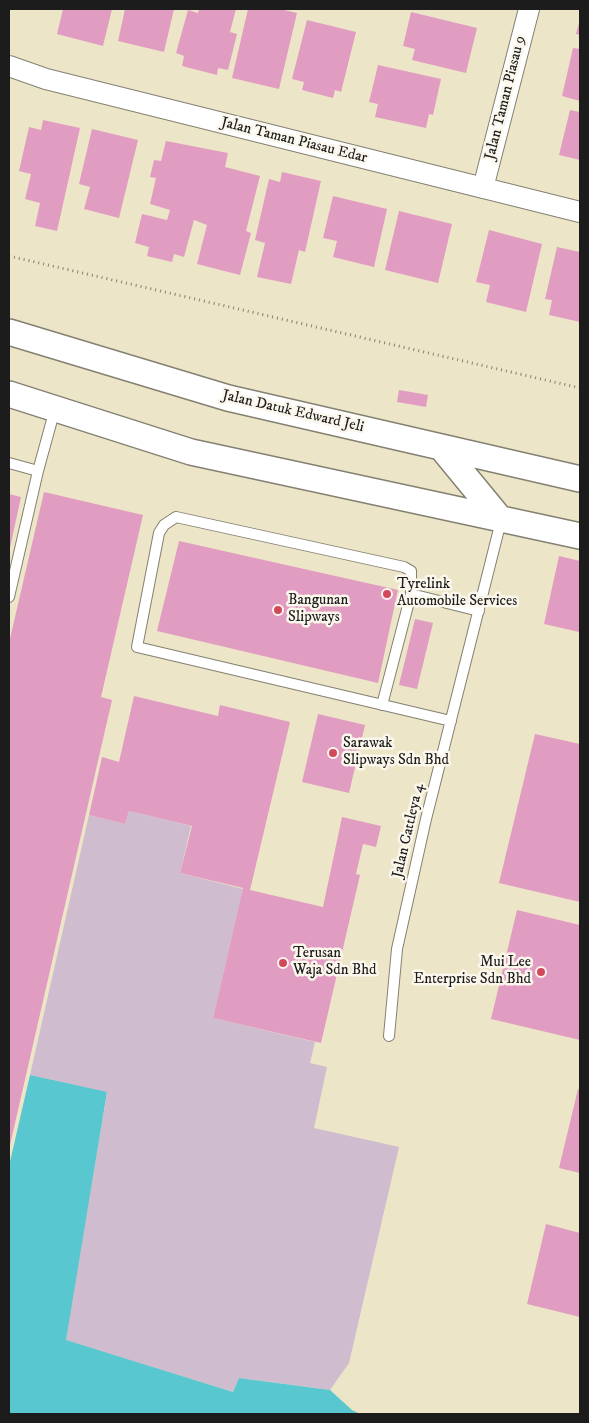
<!DOCTYPE html>
<html>
<head>
<meta charset="utf-8">
<style>
  body { margin:0 }
  #map { position:relative; width:589px; height:1423px; overflow:hidden; background:#ede5c7; font-family:"IM FELL DW Pica",serif }
  canvas { display:block }
  .frame { position:absolute; inset:0; border:10px solid #1c1c1c; pointer-events:none }
</style>
</head>
<body>
<div id="map">
<canvas width="589" height="1423"></canvas>
<div class="frame"></div>
</div>
<script>
const ctx = document.querySelector('canvas').getContext('2d');
ctx.lineJoin = 'round';
function fillPath(path, color) { ctx.fillStyle = color; ctx.fill(path, 'evenodd'); }
function trace(path, color, width, dash) { ctx.strokeStyle = color; ctx.lineWidth = width; ctx.lineCap = dash ? 'butt' : 'round'; ctx.setLineDash(dash || []); ctx.stroke(path); }
function drawText(font, color, halo, rows, align = 'center') {
  ctx.font = font + ' "IM FELL DW Pica",serif'; ctx.lineWidth = 5; ctx.setLineDash([]); ctx.textBaseline = 'middle'; ctx.strokeStyle = halo; ctx.fillStyle = color; for (const [text, x, y, turn = 0] of rows) {
    ctx.save(); ctx.translate(x, y); ctx.rotate((+turn || 0) * Math.PI / 180); ctx.textAlign = isNaN(turn) ? turn : align; if (halo) ctx.strokeText(text, 0, 0); ctx.fillText(text, 0, 0); ctx.restore();
  }
}
fillPath(new Path2D(`
  M129 811 191 826 180 873 243 889 213 1018 315 1042 310 1063 327 1067 314 1128 399 1147 349 1363 330 1390 239 1378 233 1392 65 1340 107 1093 30 1075 89 815 125 824Z`), '#cfbdcf');
fillPath(new Path2D(`
  M30 1075 107 1092 66 1340 233 1392 239 1378 330 1390 352 1410 360 1414H9V1166Z`), '#59c7cf');
fillPath(new Path2D(`
  M63 9H112L103 46 57 34Z
  M125 9H174L164 52 118 41Z
  M199 9H236L230 32 237 34 228 70 218 68 217 75 182 66 184 56 176 53 188 10 198 13Z
  M248 9H280L297 13 279 89 232 78Z
  M411 12 477 28 466 73 412 60 415 49 403 46Z
  M580 19V35L576 34Z
  M307 20 356 32 341 92 335 90 333 98 302 90 304 82 292 79Z
  M573 48 580 49V101L562 96Z
  M378 65 441 79 433 115 429 114 426 128 375 117 378 104 369 102Z
  M570 110 580 112V160L559 155Z
  M43 120 80 128 57 231 35 226 40 203 25 199 31 174 19 171 29 127 41 130Z
  M92 129 138 140 119 218 84 209 90 187 79 184Z
  M166 141 228 153 225 167 260 176 246 231 251 233 240 275 197 264 207 225 194 220 184 257 174 254 172 262 147 256 149 247 135 243 142 214 167 220 170 210 150 204 156 178 150 177 154 160 161 161Z
  M282 172 321 181 305 252 299 250 291 284 257 277 265 243 255 240 269 179 280 182Z
  M333 196 387 209 374 267 333 257 337 241 323 238Z
  M399 211 452 224 438 283 385 270Z
  M489 230 542 244 526 312 486 302 490 285 476 282Z
  M557 247 580 252V322L549 315 552 300 545 299Z
  M399 390 428 395 426 407 397 402Z
  M44 492 143 515 101 697 112 700 10 1145 9 643Z
  M9 494 21 497 10 548H9Z
  M179 541 398 590 378 683 157 631Z
  M559 556 580 561 579 632 544 624Z
  M415 619 433 623 417 689 399 685Z
  M134 696 218 716 220 705 290 722 250 890 323 907 342 817 381 826 376 847 363 844 356 874 360 875 321 1043 213 1018 243 888 180 873 192 826 129 811 125 824 89 815 102 757 119 762Z
  M318 714 365 725 349 793 302 782Z
  M535 734 580 744V902L499 883Z
  M517 910 580 925V1040L491 1019Z
  M578 1089H580V1173L559 1168Z
  M546 1224 580 1233V1317L527 1304Z`), '#e19dc1');
const service = new Path2D(`
  M9 463 38 471
  M9 597 38 471 55 409
  M382 705 411 594
  M451 721 137 647 159 533 164 525 176 517 404 567 411 571V594L479 611
  M389 1036 397 949 426 819 501 521`);
const minor = new Path2D(`
  M9 66 46 79 580 212
  M483 188 529 9`);
const tertiary = new Path2D(`
  M9 332 228 398 580 479
  M9 394 191 452 580 536
  M441 447 501 520`);
trace(service, '#848072', 12);
trace(minor, '#848072', 22);
trace(tertiary, '#848072', 28);
trace(new Path2D(`
  M9 256 580 388`), '#848072', 3, [1, 4]);
trace(service, '#fff', 10);
trace(minor, '#fff', 20);
trace(tertiary, '#fff', 25);
for (const [x, y, r, color] of [
  [387,594,5,"#d1495b"],
  [278,610,5,"#d1495b"],
  [333,753,5,"#d1495b"],
  [283,963,5,"#d1495b"],
  [541,972,5,"#d1495b"]
]) { const dot = new Path2D(); dot.arc(x, y, r, 0, 2 * Math.PI); ctx.fillStyle = color; ctx.fill(dot); trace(dot, '#fbf7ec', 2); }
drawText('15px', '#1c1c1c', '#fbf7ec', [
  ["Jalan Taman Piasau 9",506,98,-76],
  ["Jalan Taman Piasau Edar",294,141,14],
  ["Jalan Datuk Edward Jeli",293,412,13],
  ["Jalan Cattleya 4",409,831,-77]
]);
drawText('15px', '#1c1c1c', '#fbf7ec', [
  ["Tyrelink",397,585],
  ["Automobile Services",397,602],
  ["Bangunan",288,601],
  ["Slipways",288,618],
  ["Sarawak",343,744],
  ["Slipways Sdn Bhd",343,761],
  ["Terusan",293,954],
  ["Waja Sdn Bhd",293,971],
  ["Mui Lee",531,963,"right"],
  ["Enterprise Sdn Bhd",531,980,"right"]
], 'left');
</script>
</body>
</html>
